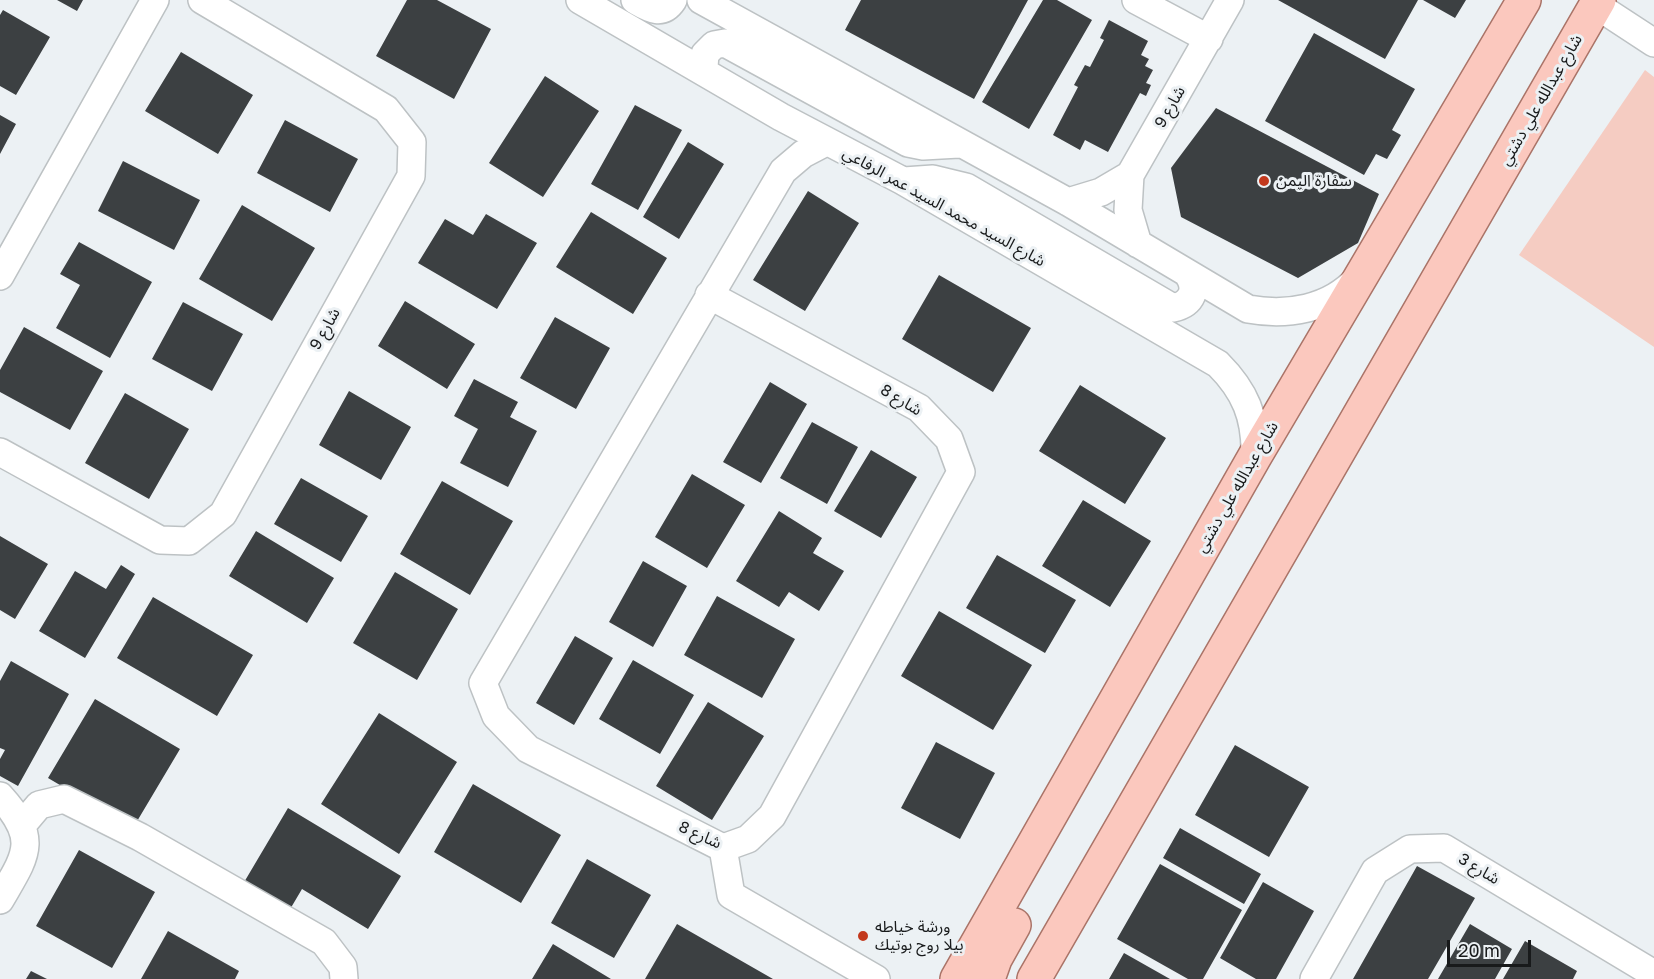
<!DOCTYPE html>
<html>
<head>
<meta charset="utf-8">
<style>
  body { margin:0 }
  #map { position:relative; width:1654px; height:979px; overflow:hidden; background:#ecf1f4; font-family:"Golos Text",sans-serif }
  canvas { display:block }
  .scale { position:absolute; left:1447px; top:940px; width:84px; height:27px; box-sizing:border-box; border:3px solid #181a1b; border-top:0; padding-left:8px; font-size:18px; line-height:21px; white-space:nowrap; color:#181a1b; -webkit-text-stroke:4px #ecf1f4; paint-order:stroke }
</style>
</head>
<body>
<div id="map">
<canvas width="1654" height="979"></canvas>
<div class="scale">20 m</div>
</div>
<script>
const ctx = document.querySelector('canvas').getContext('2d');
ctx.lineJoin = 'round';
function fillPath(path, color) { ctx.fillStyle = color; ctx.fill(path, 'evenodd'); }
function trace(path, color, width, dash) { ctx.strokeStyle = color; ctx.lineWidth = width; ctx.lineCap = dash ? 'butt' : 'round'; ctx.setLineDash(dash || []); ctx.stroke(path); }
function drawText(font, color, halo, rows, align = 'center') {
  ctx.font = font + ' "Golos Text","Noto Sans Arabic",sans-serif'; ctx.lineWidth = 6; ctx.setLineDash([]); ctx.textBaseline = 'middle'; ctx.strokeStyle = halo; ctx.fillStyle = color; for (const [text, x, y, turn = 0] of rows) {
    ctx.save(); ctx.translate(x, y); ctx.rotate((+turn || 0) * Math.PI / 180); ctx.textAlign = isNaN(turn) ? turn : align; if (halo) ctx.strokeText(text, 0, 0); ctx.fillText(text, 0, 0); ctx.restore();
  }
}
fillPath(new Path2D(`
  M1645 70 1654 77V347L1519 255Z`), '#f5ccc2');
fillPath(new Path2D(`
  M57 0H83L77 11Z
  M407 0H437L491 29 454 99 376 56Z
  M861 0H1028L974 99 845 30Z
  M1043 0H1057L1092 20 1029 129 982 102Z
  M1278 0H1418L1385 59Z
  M1423 0H1466L1455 18Z
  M3 10 50 37 16 95 0 86V15Z
  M1109 20 1148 41 1141 55 1149 59 1145 66 1153 70 1146 83 1151 85 1146 96 1140 93 1108 152 1085 140 1080 150 1053 135 1078 87 1074 85 1085 65 1090 67 1104 40 1100 38Z
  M1314 33 1415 89 1392 130 1401 135 1387 159 1376 154 1364 175 1265 121Z
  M181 52 253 95 218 154 145 111Z
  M545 76 599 111 543 197 489 163Z
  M635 105 682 130 638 210 591 184Z
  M1216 108 1379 194 1358 243 1298 278 1181 217 1171 168Z
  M0 115 16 124 0 154Z
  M285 120 358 159 330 212 257 173Z
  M688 142 724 164 679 239 643 217Z
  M123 161 200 200 174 250 98 211Z
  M808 191 859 223 805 311 753 280Z
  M242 205 315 248 272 321 199 279Z
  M591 212 667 258 633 314 556 267Z
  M486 214 537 243 497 309 418 263 445 219 473 235Z
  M79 242 152 282 110 358 56 328 80 285 60 274Z
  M939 275 1031 328 993 392 902 339Z
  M405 301 475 344 447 389 378 346Z
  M183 302 243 334 212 391 152 359Z
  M555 317 610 348 576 409 520 378Z
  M24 327 103 371 70 430 0 392V370Z
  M474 379 518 402 510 417 537 431 508 487 460 463 478 429 454 416Z
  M770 382 807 404 761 483 723 462Z
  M1080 385 1166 438 1125 504 1039 451Z
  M349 391 411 427 381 480 319 445Z
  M125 393 189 429 149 499 85 463Z
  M812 422 858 447 827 504 780 478Z
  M871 450 917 477 881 538 834 511Z
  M692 474 745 505 707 568 655 537Z
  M301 478 368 516 341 562 274 524Z
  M442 481 513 521 470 595 400 554Z
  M1083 500 1151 541 1110 607 1042 566Z
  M779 511 822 538 813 553 844 571 819 611 789 592 779 607 736 581Z
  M256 531 334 578 307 623 229 576Z
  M0 536 48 564 15 619 0 610Z
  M997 555 1076 600 1045 653 966 608Z
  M643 561 687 586 653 647 609 622Z
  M121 565 135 574 85 658 39 631 75 571 106 589Z
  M395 572 458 609 417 680 353 643Z
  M717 596 795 639 762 698 684 655Z
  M153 597 253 655 217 716 117 658Z
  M939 611 1032 665 993 730 901 676Z
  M575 636 613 658 574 725 536 703Z
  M633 660 694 695 660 754 599 719Z
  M11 661 69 694 18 786 0 776V759L5 750 0 748V681Z
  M95 699 180 749 133 828 48 778Z
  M708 702 764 736 712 820 656 786Z
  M379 713 457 762 399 854 321 804Z
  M936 742 995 773 960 839 901 808Z
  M1235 745 1309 787 1269 857 1195 815Z
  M473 784 561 835 521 903 434 852Z
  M288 808 401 876 368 929 302 889 289 911 243 884Z
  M1180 828 1261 874 1244 904 1163 858Z
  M79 850 155 892 112 968 36 926Z
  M587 859 651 895 614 958 551 923Z
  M1160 864 1242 910 1203 979H1188L1117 939Z
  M1417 866 1475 898 1428 979H1353Z
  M1263 882 1314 911 1276 979H1256L1220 958Z
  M677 924 773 979H645Z
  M1470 924 1512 949 1495 979H1438Z
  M168 931 239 971 235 979H141Z
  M1525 941 1577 971 1573 979H1503Z
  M553 944 611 979H532Z
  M1124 953 1170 979H1109Z
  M31 971 47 979H26Z`), '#3c4042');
const minor = new Path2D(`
  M580 0 781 117 903 181 1218 364C1245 391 1256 417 1255 456
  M635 0C649 8 662 17 673 0
  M701 0 1068 202 1248 309C1286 316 1330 310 1358 278
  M1136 0 1209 39
  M1596 5 1654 43
  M707 73 704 67 705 54 714 45 725 43 908 143 923 146 959 144
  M904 181 933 179 966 187 1173 308C1192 304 1199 289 1187 273
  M1068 202 1101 192 1130 175
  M1138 244 1128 210 1130 175 1230 0
  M0 276 155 0
  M709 295 919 408 949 439 961 472 772 816 748 839 723 848 528 749 496 716 483 683 783 171 803 154 826 142
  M0 452 160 540 189 541 223 514 411 176 412 142 386 109 202 0
  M0 796C40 840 26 855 0 900
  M23 824 39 805 64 799 140 837 324 942 343 967 344 979
  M723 848 731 895 876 979
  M1314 979 1375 871 1410 849 1444 848 1654 974`);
const major = new Path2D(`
  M957 979 1255 456 1524 0
  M988 979 995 959 1014 925
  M1034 979 1599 0`);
trace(minor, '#bdc2c4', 30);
trace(major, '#aa7468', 36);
trace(minor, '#fff', 27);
trace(major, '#fbc8be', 33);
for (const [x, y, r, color] of [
  [1264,181,6,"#c3391d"],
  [863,936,6,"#c3391d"]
]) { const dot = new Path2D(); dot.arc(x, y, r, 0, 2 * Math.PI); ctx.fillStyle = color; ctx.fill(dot); trace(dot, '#ecf1f4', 2); }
drawText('16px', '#181a1b', '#ecf1f4', [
  ["شارع عبدالله علي دشتي",1541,100,-60],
  ["شارع 9",1170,107,-60],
  ["شارع السيد محمد السيد عمر الرفاعي",944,207,29],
  ["شارع 9",325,329,-61],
  ["شارع 8",901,400,31],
  ["شارع عبدالله علي دشتي",1237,487,-60],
  ["شارع 8",700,835,24],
  ["شارع 3",1479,869,31]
]);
drawText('16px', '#181a1b', '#ecf1f4', [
  ["سفارة اليمن",1276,181],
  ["ورشة خياطه",875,927],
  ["بيلا روج بوتيك",875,945]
], 'left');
</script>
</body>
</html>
